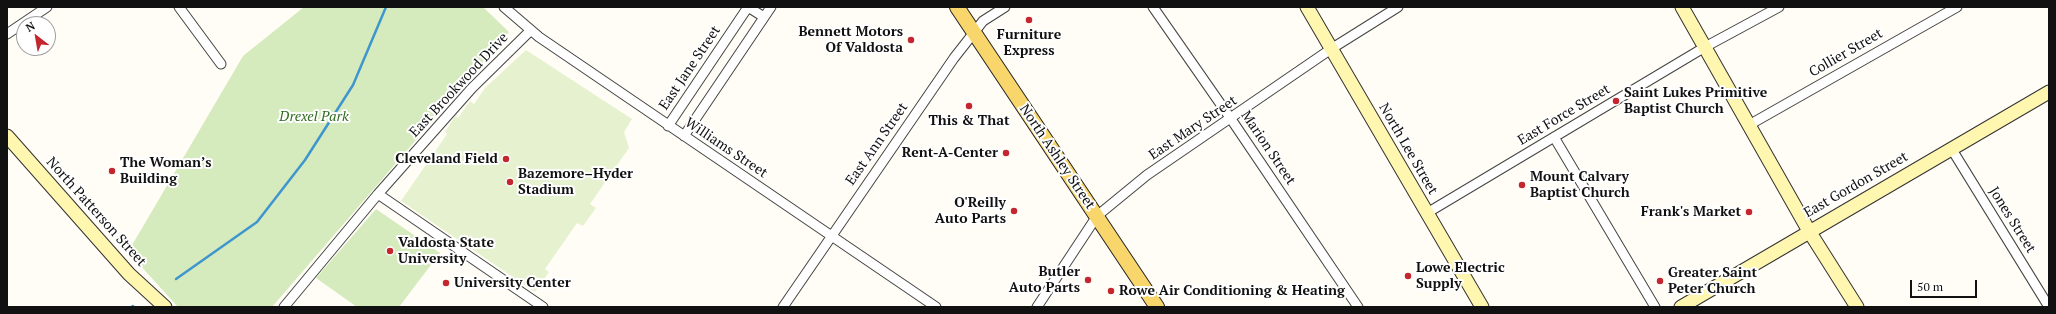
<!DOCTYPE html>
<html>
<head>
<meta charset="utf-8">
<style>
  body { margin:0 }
  #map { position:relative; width:2056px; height:314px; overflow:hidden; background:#fffdf5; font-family:"PT Serif",serif }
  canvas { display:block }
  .frame { position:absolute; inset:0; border:8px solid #111; pointer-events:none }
  .north { position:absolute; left:16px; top:16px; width:40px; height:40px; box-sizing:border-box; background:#fff; border:1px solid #a0a0a0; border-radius:50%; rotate:329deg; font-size:11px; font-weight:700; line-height:16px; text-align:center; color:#111 }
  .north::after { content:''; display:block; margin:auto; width:14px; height:18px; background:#c4262e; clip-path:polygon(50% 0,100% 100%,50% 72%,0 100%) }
  .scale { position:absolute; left:1910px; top:280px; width:67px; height:18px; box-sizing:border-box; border:2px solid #111; border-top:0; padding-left:5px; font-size:12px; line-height:14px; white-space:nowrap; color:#111; -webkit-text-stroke:3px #fff; paint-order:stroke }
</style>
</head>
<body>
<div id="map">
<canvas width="2056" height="314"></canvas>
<div class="frame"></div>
<div class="north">N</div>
<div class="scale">50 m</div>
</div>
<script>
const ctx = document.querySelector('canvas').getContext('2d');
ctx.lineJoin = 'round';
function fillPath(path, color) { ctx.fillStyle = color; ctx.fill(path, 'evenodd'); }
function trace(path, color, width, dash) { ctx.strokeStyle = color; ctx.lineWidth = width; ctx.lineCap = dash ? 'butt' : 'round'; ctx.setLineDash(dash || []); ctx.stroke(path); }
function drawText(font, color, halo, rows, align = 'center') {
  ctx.font = font + ' "PT Serif",serif'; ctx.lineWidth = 4; ctx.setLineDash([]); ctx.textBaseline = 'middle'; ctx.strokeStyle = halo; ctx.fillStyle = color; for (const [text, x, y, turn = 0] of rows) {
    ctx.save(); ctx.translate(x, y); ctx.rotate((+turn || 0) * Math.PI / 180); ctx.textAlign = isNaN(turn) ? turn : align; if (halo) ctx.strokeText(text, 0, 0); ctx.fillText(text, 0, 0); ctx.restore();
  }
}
fillPath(new Path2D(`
  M304 7H483L509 32 272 307H178L128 252 243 56Z
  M376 209 440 253 399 307H357L316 278Z`), '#d5ebbd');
fillPath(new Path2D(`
  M526 50 632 119 624 132 629 148 590 204 596 208 583 226 577 223 545 269 549 272 535 292 401 201 447 134 445 132 455 116 458 118 470 101 474 104 485 88Z`), '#e6f2cf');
trace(new Path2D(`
  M176 279 257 222 305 160 353 85 386 7
  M131 307 133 306`), '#3f96cf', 2.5);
const street = new Path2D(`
  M179 7 221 64
  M504 7 539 37 936 307
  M748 7 764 17
  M1153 7 1231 119 1358 307
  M7 34 47 7
  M1749 125 1957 7
  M668 126 748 7
  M684 136 771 7
  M1554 137 1655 307
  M1951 148 2049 307
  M378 194 543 307
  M1427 213 1705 47 1779 7
  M284 307 378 194 472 88 531 30
  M783 307 954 58 983 21 1005 7
  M1037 307 1097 216 1147 175 1331 49 1398 7`);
const secondary = new Path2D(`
  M1307 7 1482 307
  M1682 7 1809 231 1857 307
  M7 136 129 274 165 307
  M1681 307 2049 92`);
const primary = new Path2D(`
  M957 7 1157 307`);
trace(street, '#444', 11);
trace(secondary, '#333', 15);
trace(primary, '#222', 16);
trace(street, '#fff', 9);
trace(secondary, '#fff6b0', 13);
trace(primary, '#f9d66b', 14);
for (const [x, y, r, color] of [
  [1029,20,4,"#c4262e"],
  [911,40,4,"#c4262e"],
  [1616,101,4,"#c4262e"],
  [969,106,4,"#c4262e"],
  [1006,153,4,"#c4262e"],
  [506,159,4,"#c4262e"],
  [112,171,4,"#c4262e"],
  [510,182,4,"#c4262e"],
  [1522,185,4,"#c4262e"],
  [1014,211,4,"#c4262e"],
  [1749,212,4,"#c4262e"],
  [390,251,4,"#c4262e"],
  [1408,276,4,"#c4262e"],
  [1088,280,4,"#c4262e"],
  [1660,281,4,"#c4262e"],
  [446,283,4,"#c4262e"],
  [1111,291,4,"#c4262e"]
]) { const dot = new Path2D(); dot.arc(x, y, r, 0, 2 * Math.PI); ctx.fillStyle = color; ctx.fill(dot); trace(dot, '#fff', 1.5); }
drawText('bold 14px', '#111', '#fff', [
  ["Bennett Motors",903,32,"right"],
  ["Of Valdosta",903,48,"right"],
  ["Furniture",1029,35,"center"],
  ["Express",1029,51,"center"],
  ["Saint Lukes Primitive",1624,93],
  ["Baptist Church",1624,109],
  ["This & That",969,121,"center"],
  ["Rent-A-Center",998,153,"right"],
  ["Cleveland Field",498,159,"right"],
  ["The Woman’s",120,163],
  ["Building",120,179],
  ["Bazemore–Hyder",518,174],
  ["Stadium",518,190],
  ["Mount Calvary",1530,177],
  ["Baptist Church",1530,193],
  ["O'Reilly",1006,203,"right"],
  ["Auto Parts",1006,219,"right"],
  ["Frank's Market",1741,212,"right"],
  ["Valdosta State",398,243],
  ["University",398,259],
  ["Lowe Electric",1416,268],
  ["Supply",1416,284],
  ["Butler",1080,272,"right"],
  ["Auto Parts",1080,288,"right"],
  ["Greater Saint",1668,273],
  ["Peter Church",1668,289],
  ["University Center",454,283],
  ["Rowe Air Conditioning & Heating",1119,291]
], 'left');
drawText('14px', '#111', '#fff', [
  ["Collier Street",1846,53,-30],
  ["East Jane Street",690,68,-56],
  ["East Brookwood Drive",459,85,-47],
  ["East Force Street",1564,115,-31],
  ["East Mary Street",1193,128,-34],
  ["East Ann Street",877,144,-55],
  ["Williams Street",726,148,34],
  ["Marion Street",1268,148,56],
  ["North Lee Street",1408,149,60],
  ["North Ashley Street",1057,157,56],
  ["East Gordon Street",1856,185,-30],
  ["North Patterson Street",96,212,48],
  ["Jones Street",2012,220,58]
]);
drawText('italic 14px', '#2f6b1f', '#fff', [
  ["Drexel Park",314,117]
]);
</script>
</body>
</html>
